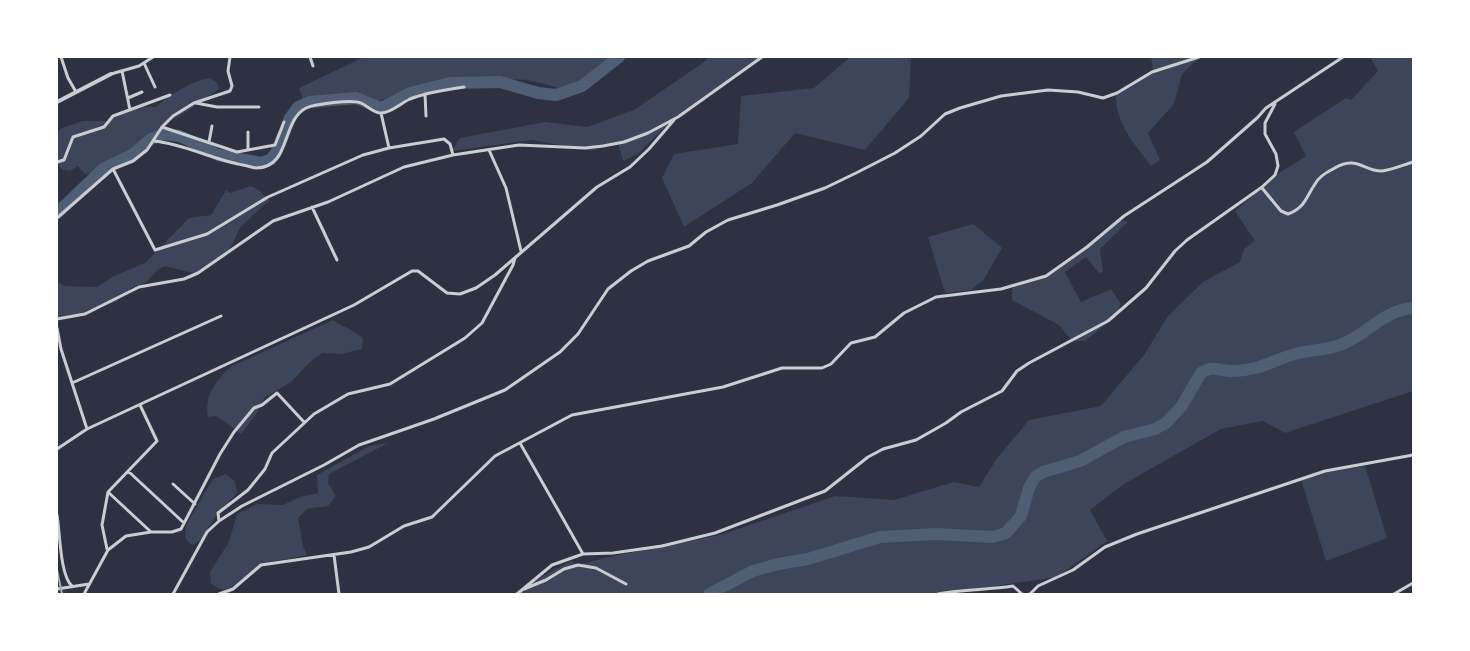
<!DOCTYPE html>
<html>
<head>
<meta charset="utf-8">
<style>
  body { margin:0 }
  #map { position:relative; width:1470px; height:651px; overflow:hidden; background:#2d3142; font-family:Figtree,sans-serif }
  canvas { display:block }
  .frame { position:absolute; inset:0; border:58px solid #fff; pointer-events:none }
</style>
</head>
<body>
<div id="map">
<canvas width="1470" height="651"></canvas>
<div class="frame"></div>
</div>
<script>
const ctx = document.querySelector('canvas').getContext('2d');
ctx.lineJoin = 'round';
function fillPath(path, color) { ctx.fillStyle = color; ctx.fill(path, 'evenodd'); }
function trace(path, color, width, dash) { ctx.strokeStyle = color; ctx.lineWidth = width; ctx.lineCap = dash ? 'butt' : 'round'; ctx.setLineDash(dash || []); ctx.stroke(path); }
fillPath(new Path2D(`
  M364 57H618L603 77 559 88 528 80 466 77 394 95 376 102 329 95 305 105 299 88Z
  M708 57H761L673 119 638 154 623 161 618 143 591 151 532 140 452 151 460 138 545 122 587 127 634 110 704 62Z
  M850 57H911L909 98 865 150 795 133 752 183 684 227 662 178 674 154 738 144 741 96 814 88Z
  M1151 57H1200L1182 74 1174 104 1148 133 1160 160 1151 166C1135 145 1115 123 1116 95L1153 71Z
  M1370 57H1413V391L1285 433 1263 421 1221 429 1124 484 1090 510 1107 541 1057 577 940 594H514L543 576 571 561 578 565 604 558 720 535 835 496 894 500 954 482 979 487 997 458 1029 420 1101 406 1144 355 1168 316 1204 281 1240 262 1244 249 1255 241 1235 211 1282 171 1306 156 1294 132 1346 98 1351 100 1378 71Z
  M209 78 217 82 219 89 186 112 168 122 153 134 147 143 134 147 121 157 107 161 93 173 85 174 78 166 70 171 61 169 57 163V133L60 129 83 121H108L136 106 156 107C171 94 189 82 209 78Z
  M251 186 260 191 269 201 241 226 229 251 196 274 165 266 157 270 147 282 131 288 117 301 80 315 57 317V282L65 286 97 287 114 276 145 263 189 218 211 215 226 190 230 193Z
  M1120 220 1128 222 1100 249 1103 272 1099 273 1086 257 1065 272 1081 302 1111 289 1121 304 1115 317 1085 341H1072L1059 325 1012 300V288L1046 276Z
  M973 224 1002 248 984 279 971 290 945 293 928 237Z
  M333 320C344 328 354 329 363 339L362 349 341 354 322 353 309 363 291 382 264 398 257 413 241 434 217 416 208 417C204 396 216 379 232 366Z
  M388 443 329 474 328 483 336 496 328 506 307 509 298 518 303 546 307 555C292 559 274 559 260 566 246 574 239 586 223 590L211 584 210 572 229 542 237 514 257 504 283 505 300 497 318 493 317 475 369 446Z
  M1365 466 1387 538 1326 561 1301 479 1328 470Z
  M226 474 235 481 237 493 218 513 200 541 192 545 185 538 186 525 213 479Z`), '#3c4559');
trace(new Path2D(`
  M57 213 103 169 132 155 151 139 164 134 180 136 218 155 262 163 271 159 276 153 290 118 298 107 310 102 356 98 381 108 410 93 450 83 500 82 538 93 556 95 582 86 619 57
  M709 594 753 571 778 564 808 559 880 537 936 534 993 537 1006 533 1021 516 1029 488 1035 477 1043 472 1080 461 1124 437 1155 429 1166 423 1181 407 1201 373C1211 365 1220 371 1232 371 1240 371 1251 369 1259 367 1272 363 1285 356 1299 353 1312 350 1326 350 1340 345 1367 335 1383 310 1413 308`), '#4f5d75', 12);
trace(new Path2D(`
  M61 57 68 78 76 92
  M310 57 313 66
  M144 63 155 87
  M122 71 130 110
  M111 74 139 66 153 57
  M425 94 426 116
  M128 98 142 92
  M196 103 217 107H259
  M381 113 389 148 444 139 450 144 453 155
  M162 127 237 152 275 145 284 122
  M154 141C183 144 210 158 238 164 244 165 251 167 256 168 291 168 281 121 306 108 315 104 352 99 361 103 368 106 373 113 381 113 391 113 401 103 410 99 427 92 445 90 464 87
  M209 142 212 126
  M248 150V132
  M489 150 506 188 521 251
  M57 162 64 160 73 137 104 127 113 116 170 95
  M113 169 155 250 207 234 268 197 363 155 389 148
  M1262 188 1281 211 1288 214C1305 208 1306 197 1315 184 1318 178 1327 172 1333 169 1357 154 1364 172 1382 171 1392 170 1403 165 1413 162
  M312 207 337 260
  M57 218 113 169 133 161 147 150 162 127 173 116 194 103 230 91 232 86 228 71 230 57
  M57 319 85 314 139 287 184 279 198 273 273 221 328 202 404 167 453 155 519 145 585 148 603 146 624 142 648 133 678 117 762 57
  M57 328 61 349 87 429
  M72 383 221 316
  M520 443 583 554
  M57 449 87 429 354 305 412 271H418L447 293 460 294 476 288 495 275 597 187 630 167 649 149 674 120
  M128 471 184 523
  M173 484 195 504
  M108 492 151 532
  M57 515C60 532 60 576 72 586
  M219 521 218 513 248 490 265 469 272 453 314 414 348 394 390 384 465 338 482 323 513 265 515 258
  M107 549 102 525 108 492 157 441 140 405
  M334 555 339 594
  M57 589 89 584
  M524 589 546 580 564 569 578 565 596 568 626 584
  M84 594 108 550 126 536 151 532H172L181 529 220 454 234 432 254 408 262 405 277 393 304 422
  M173 594 207 532 219 521 242 506 324 465 359 445 434 419 505 390 560 352 578 334 608 289 631 271 648 261 689 246 706 232 728 220 777 205 825 188 856 173 895 153 921 136 945 114 960 108 1001 96 1048 90 1078 92 1103 98 1117 93 1152 72 1199 57
  M219 594 233 589 261 565 351 552 369 547 404 526 432 517 495 456 572 415 723 387 782 368H822L831 364 851 343 875 337 904 313 936 297 1001 289 1046 276 1087 247 1124 216 1207 162 1257 118 1266 108 1343 57
  M517 594 552 565 583 554 613 553 662 546 715 533 825 491 868 457 883 449 916 440 946 423 961 412 1002 391 1017 371 1029 363 1108 321 1146 288 1175 251 1187 240 1262 187 1275 175 1278 166 1276 154 1265 134V123L1275 104
  M938 594C963 589 988 590 1013 586L1022 594
  M1030 594 1038 586 1073 570 1105 547 1137 534 1325 471 1413 455
  M1394 594 1413 583`), '#caccd0', 3);
trace(new Path2D(`
  M57 102 111 74`), '#caccd0', 4);
trace(new Path2D(`
  M57 570 62 594`), '#abadb3', 2);
</script>
</body>
</html>
